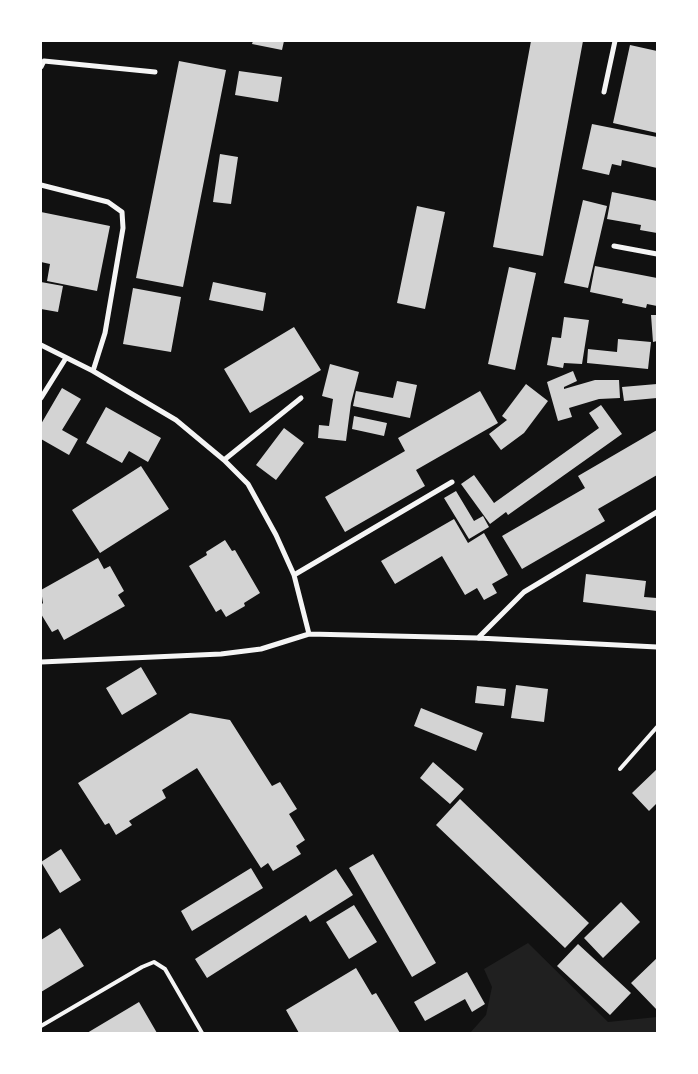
<!DOCTYPE html>
<html>
<head>
<meta charset="utf-8">
<style>
  body { margin:0 }
  #map { position:relative; width:698px; height:1074px; overflow:hidden; background:#111; font-family:"Alegreya Sans",sans-serif }
  canvas { display:block }
  .frame { position:absolute; inset:0; border:42px solid #fff; pointer-events:none }
</style>
</head>
<body>
<div id="map">
<canvas width="698" height="1074"></canvas>
<div class="frame"></div>
</div>
<script>
const ctx = document.querySelector('canvas').getContext('2d');
ctx.lineJoin = 'round';
function fillPath(path, color) { ctx.fillStyle = color; ctx.fill(path, 'evenodd'); }
function trace(path, color, width, dash) { ctx.strokeStyle = color; ctx.lineWidth = width; ctx.lineCap = dash ? 'butt' : 'round'; ctx.setLineDash(dash || []); ctx.stroke(path); }
fillPath(new Path2D(`
  M528 943 608 1022 657 1017V1033H470L486 1015 492 987 484 969Z`), '#202020');
fillPath(new Path2D(`
  M253 41H284L282 50 252 44Z
  M531 41H583L543 256 493 247Z
  M630 45 657 51V133L613 123Z
  M179 61 226 70 183 287 136 278Z
  M239 71 282 77 278 102 235 95Z
  M592 124 657 137V168L622 160 621 166 612 164 609 175 582 169Z
  M220 154 238 157 231 204 213 202Z
  M612 192 657 201V233L640 230 641 225 607 219Z
  M583 200 607 206 588 288 564 283Z
  M417 206 445 212 425 309 397 303Z
  M41 212 110 226 97 291 47 281 50 264 41 262Z
  M595 266 657 278V306L647 304 646 308 622 303 623 299 590 292Z
  M509 267 536 273 515 370 488 364Z
  M41 282 63 286 58 312 41 309Z
  M213 282 266 293 263 311 209 300Z
  M133 288 181 297 171 352 123 344Z
  M651 315H657V341L653 342Z
  M564 317 589 320 582 364 564 363 563 368 547 365 552 337 561 338Z
  M294 327 321 370 250 413 224 369Z
  M618 339 651 342 648 369 587 363 588 349 617 352Z
  M330 364 359 372 351 403 346 441 318 438 319 425 329 426 333 399 322 396Z
  M573 371 577 381 564 387V389L595 380H619L620 398 599 399 569 408 572 417 558 421 547 382Z
  M397 381 417 385 410 418 353 406 356 391 393 398Z
  M526 384 548 401 524 433 501 450 489 434 507 420 502 416Z
  M657 384V398L624 401 622 387Z
  M62 388 81 399 62 430 78 439 69 455 41 439V424Z
  M480 391 498 423 416 470 425 486 345 532 325 497 405 451 398 438Z
  M601 405 622 434 508 515 506 512 490 524 461 484 474 475 494 503 599 428 589 413Z
  M106 407 161 438 148 462 129 451 122 463 86 443Z
  M354 416 387 423 384 436 352 429Z
  M284 428 304 443 276 480 256 465Z
  M657 430V475L598 509 605 521 522 569 502 536 585 488 578 476Z
  M141 466 169 509 100 553 72 510Z
  M456 491 474 521 483 516 489 527 469 539 444 498Z
  M454 519 468 543 484 533 508 575 492 584 497 593 484 600 477 588 465 595 442 556 395 584 381 561Z
  M225 540 232 551 235 550 260 593 244 603 245 606 226 617 221 609 216 612 189 566 207 555 206 552Z
  M98 558 104 569 110 566 124 591 118 595 125 606 64 640 58 629 52 632 41 614V605L43 603 41 590Z
  M586 574 646 581 644 597 657 598V611L583 602Z
  M141 667 157 694 122 715 106 688Z
  M516 685 548 689 544 722 511 718Z
  M477 686 506 689 504 706 475 703Z
  M421 708 483 733 476 751 414 726Z
  M190 713 230 720 272 786 280 782 297 809 289 814 305 840 296 846 301 854 273 871 268 863 261 868 197 768 162 790 166 798 129 821 132 825 116 835 109 823 105 825 78 783Z
  M433 762 464 789 450 804 420 778Z
  M657 769V803L649 811 632 793Z
  M460 799 589 923 565 948 436 825Z
  M61 849 81 880 60 893 41 862Z
  M373 854 436 963 412 977 349 868Z
  M251 868 263 888 192 931 181 911Z
  M336 869 353 895 310 922 306 915 207 978 195 959Z
  M621 902 640 922 603 958 584 938Z
  M354 905 377 942 349 959 326 922Z
  M60 928 84 966 41 992V940Z
  M578 944 631 993 610 1015 557 966Z
  M657 958V1010L631 983Z
  M356 968 372 995 376 993 400 1033H299L286 1010Z
  M467 972 485 1004 472 1012 465 999 425 1021 414 1002Z
  M139 1002 157 1033H87Z`), '#d3d3d3');
trace(new Path2D(`
  M620 769 657 727
  M41 1026 142 967 154 962 165 969 202 1033`), '#f5f5f5', 4);
trace(new Path2D(`
  M41 67 44 61 155 72
  M604 92 615 41
  M41 185 108 202 122 212 123 228 105 333 93 371
  M614 246 657 254
  M41 345 93 371 176 420 224 460 248 484 276 535 294 575 309 634 478 638 657 647
  M41 398 66 358
  M224 460 301 398
  M294 575 452 482
  M478 638 524 592 657 512
  M41 662 221 654 261 649 309 634`), '#f5f5f5', 5);
</script>
</body>
</html>
